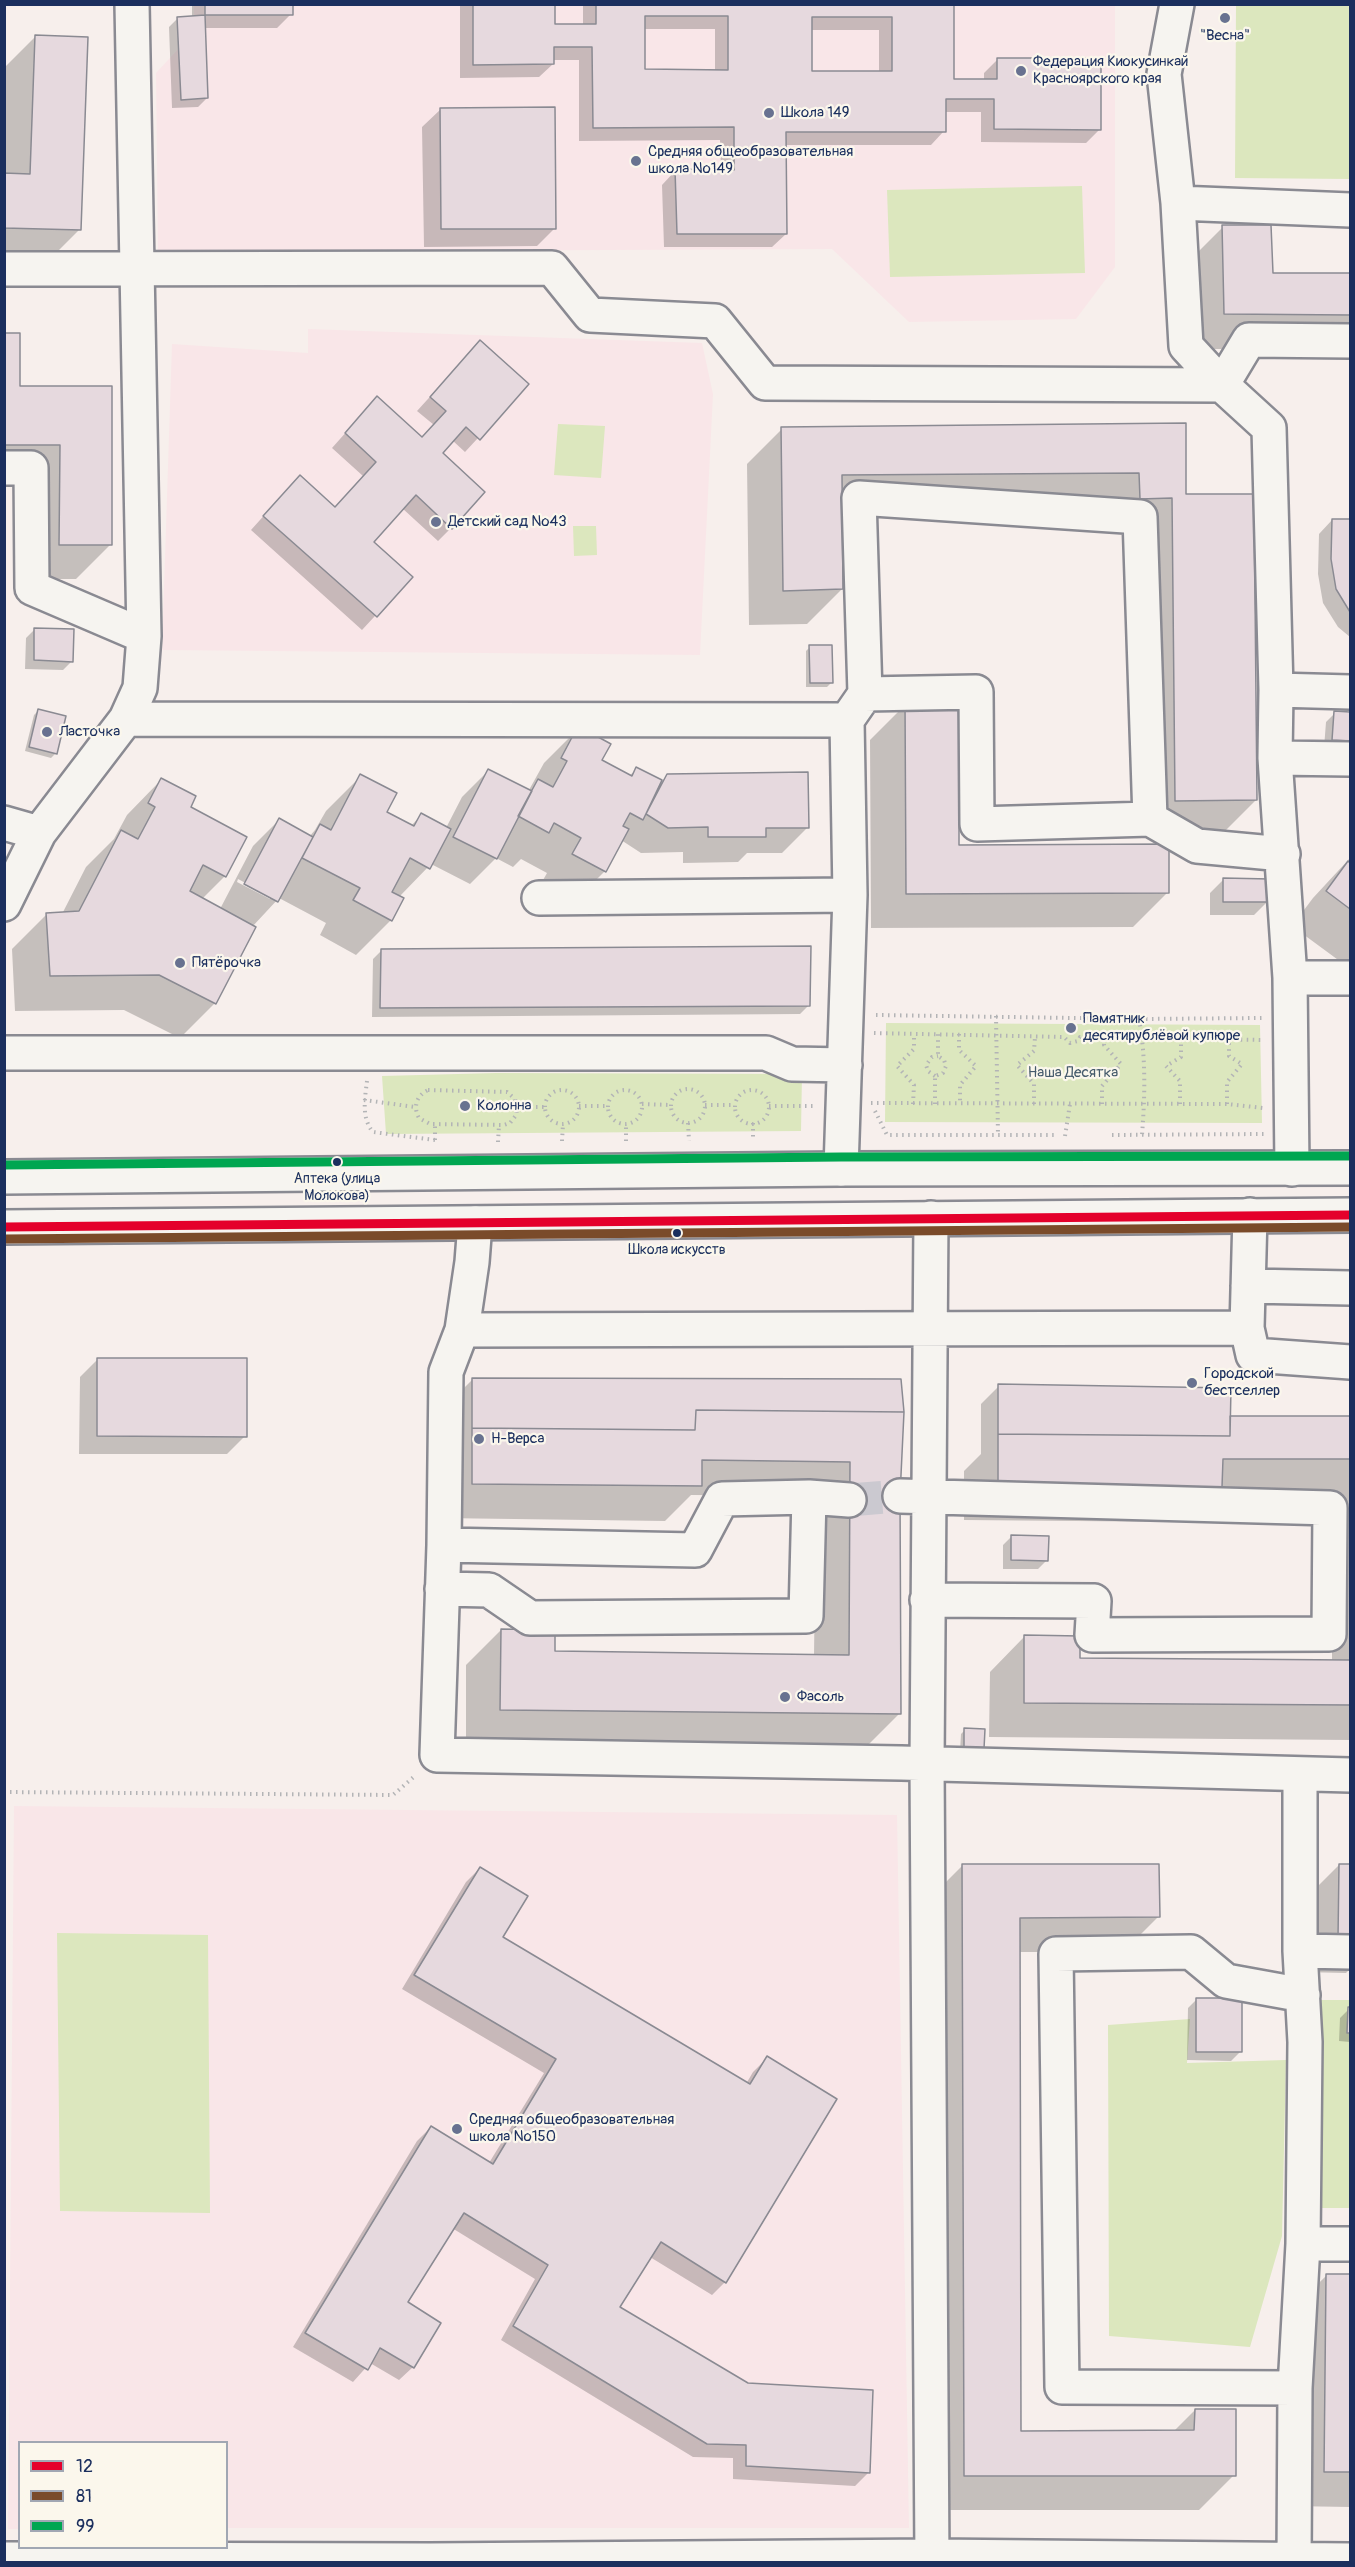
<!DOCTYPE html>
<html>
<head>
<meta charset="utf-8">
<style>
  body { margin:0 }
  #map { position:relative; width:1355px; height:2567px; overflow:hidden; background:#f7efec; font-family:Pangolin,sans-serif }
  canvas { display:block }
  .frame { position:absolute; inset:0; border:6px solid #1b2f5e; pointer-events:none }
  .legend { position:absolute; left:18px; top:2441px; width:210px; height:108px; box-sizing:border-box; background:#fbf7ec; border:2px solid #a1a7b3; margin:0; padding:8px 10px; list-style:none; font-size:18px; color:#1b2f5e }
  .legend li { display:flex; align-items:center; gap:12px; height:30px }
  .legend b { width:30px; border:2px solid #a1a7b3 }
</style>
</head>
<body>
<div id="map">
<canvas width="1355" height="2567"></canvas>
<div class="frame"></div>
<ul class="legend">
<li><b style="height:8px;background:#e4002b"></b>12</li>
<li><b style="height:8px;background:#7a4b2a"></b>81</li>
<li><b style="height:8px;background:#00a651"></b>99</li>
</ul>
</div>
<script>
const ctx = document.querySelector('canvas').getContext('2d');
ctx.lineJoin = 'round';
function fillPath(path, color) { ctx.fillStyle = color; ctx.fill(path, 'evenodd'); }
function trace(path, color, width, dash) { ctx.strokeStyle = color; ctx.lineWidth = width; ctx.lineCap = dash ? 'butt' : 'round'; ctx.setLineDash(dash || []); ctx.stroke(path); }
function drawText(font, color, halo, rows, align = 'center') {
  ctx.font = font + ' Pangolin,sans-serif'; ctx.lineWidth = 4.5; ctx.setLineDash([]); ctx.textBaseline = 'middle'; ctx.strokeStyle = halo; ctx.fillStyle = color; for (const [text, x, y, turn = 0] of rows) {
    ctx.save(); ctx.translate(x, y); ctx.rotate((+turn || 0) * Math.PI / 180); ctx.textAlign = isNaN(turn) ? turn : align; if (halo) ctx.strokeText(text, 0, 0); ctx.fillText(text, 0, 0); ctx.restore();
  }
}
fillPath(new Path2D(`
  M194 5H1115V267L1076 319 909 322 832 249 158 252 156 73 194 32Z
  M308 329 702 343 713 394 700 655 162 650 172 344 308 353Z
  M14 1806 897 1815 909 2528H227L226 2442H20L19 2529H8Z`), '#f9e6e8');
fillPath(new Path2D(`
  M1236 5H1350V179L1235 178Z
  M1082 186 1085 273 890 277 887 190Z
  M558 424 605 426 601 478 554 475Z
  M573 526H596L597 555 574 556Z
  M886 1023 1260 1025 1262 1123 885 1122Z
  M496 1073 802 1074 801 1131 386 1134 382 1076Z
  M57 1933 208 1935 210 2213 60 2211Z
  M1316 2000H1350V2208H1315Z
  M1190 2019 1187 2063 1286 2060 1282 2236 1250 2347 1109 2336 1108 2025Z`), '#dce7be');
fillPath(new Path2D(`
  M192 4H291V14L277 28H204L207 98 198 107 172 108 169 27 178 18 192 17Z
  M460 4H554V25H583V4H952L953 80H984V73L998 59 1100 129 1086 143 981 142V112H944V131L931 145H785L786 234 772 247H664L662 185 675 171H721L720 140 579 141V60H553V64L539 77 460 78ZM643 29H715V71H643ZM810 30H879V72H811Z
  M35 37 80 229 45 264 4 263V68Z
  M441 109 555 228 537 246 424 247 422 127Z
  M1223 227 1272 275H1350V349H1190L1188 262Z
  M4 335 18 387H111V544L76 579H25V479H4Z
  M467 356 527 385 465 452 452 440 440 453 451 528 438 541 402 508 371 542 411 577 362 630 251 530 286 491 334 508 363 476 332 448 364 412 422 438 434 425 417 411Z
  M1184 425 1185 495 1256 800 1221 835H1141L1138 533H1105V507L841 509 842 589 807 624 749 625 747 464 782 429Z
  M1332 520 1350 521V637L1338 627 1323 603 1318 574 1319 534Z
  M35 629 72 661 63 670 25 669 26 638Z
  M810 647 831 683 827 687H806V651Z
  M905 705 958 846 1168 892 1133 927 871 928 870 740Z
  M38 711 55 754 51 758 25 751 34 715Z
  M1335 713 1350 714V750L1324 748 1326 722Z
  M579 728 600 761 629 776 637 769 662 781 667 776 808 827 782 853H747L738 862 683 863V852L641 853 621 840 605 871 570 906 538 889 547 873 521 859 513 867 496 858 470 884 431 864 399 897 391 920 356 955 320 935 326 923 279 898 252 927 215 1003 180 1038 124 1010 15 1011 12 949 47 914H62L86 867 114 839 127 815 161 780 189 808 225 876 202 899 220 909 253 846 279 820 309 837 315 830 326 811 361 776 385 812 411 826 421 815 446 828 462 797 488 771 529 790 544 763ZM238 879 270 896V899L237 882Z
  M1350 858V985L1345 965 1292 926 1313 898Z
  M1224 879 1267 902 1254 915H1210V893Z
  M382 950 809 1005 800 1014 372 1017 373 959Z
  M98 1359 245 1436 227 1454H79L80 1377Z
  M472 1380 899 1381 900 1713 865 1748 466 1744V1665L501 1630 553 1653 814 1656 816 1496 691 1495 665 1521 438 1518 454 1398Z
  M999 1386 1229 1417 1350 1418V1740L989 1737 990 1672 1024 1637 1078 1660 1332 1662V1494L1214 1493 1186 1522 964 1520V1471L981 1454V1404Z
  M1012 1536 1047 1560 1038 1569H1003V1545Z
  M965 1730 983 1748 960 1752 961 1734Z
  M963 1865 1158 1917 1123 1952H1019L1020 2432H1173L1195 2410 1234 2475 1199 2510H929L928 1900Z
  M1339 1865H1350V1969L1346 1973 1303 1972 1304 1900Z
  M480 1868 500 1938 746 2084 753 2072 767 2058 725 2282 712 2295 650 2257 618 2307 869 2472 855 2486 733 2479V2458L693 2457 501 2340 535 2279 452 2228 406 2303 413 2367 399 2380 370 2363 353 2382 293 2347 417 2141 431 2127 489 2163 544 2073 402 1989 466 1882Z
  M1197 1999 1240 2052 1231 2061 1187 2060 1188 2008Z
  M1349 2009H1350V2042L1339 2041 1340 2018Z
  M1326 2276H1350V2507L1289 2506 1291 2310Z`), '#0003');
const building = new Path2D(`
  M205 4H293V15H205Z
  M473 4H555V24H596V4H954V79H997V58H1101V130L994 129V99H946V132H786L787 234H677L675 169 734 170V127L593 128 592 47H554V64L473 65ZM645 16H728V70L645 69ZM812 17H892V71H812Z
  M205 15 208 98 181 100 177 17Z
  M35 35 88 37 81 230 4 228V173L30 174Z
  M555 107 556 229H441L440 108Z
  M1222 225H1271L1273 273H1350V315L1224 314Z
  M4 333H20V386H112V545H59L60 445H4Z
  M480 340 529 384 480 440 466 427 443 453 485 492 452 529 416 495 374 542 413 577 377 617 263 516 300 475 335 507 376 462 345 433 377 396 422 437 446 411 430 397Z
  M1186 423V494H1254L1257 800 1175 801 1172 498 1140 499 1139 473 842 475 843 589 783 591 781 427Z
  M1332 519H1350V612L1336 589 1331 559Z
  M34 628 74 629 73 662 34 660Z
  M809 645H832L833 683H810Z
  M905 703H959V845L1169 844V893L906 894Z
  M38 709 66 716 57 754 29 747Z
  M1334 711 1350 712V741L1332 740Z
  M578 726 611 744 602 760 632 776 636 767 662 780 643 820 630 813 623 826 629 829 606 872 572 854 581 838 554 823 549 833 518 816 538 779 553 787 567 761 561 758Z
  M488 769 532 791 497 859 453 837Z
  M808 772 809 828H766V837H708V827L668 828 646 814 667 774Z
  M360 774 397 793 387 812 414 826 421 813 451 829 430 869 410 858 392 892 404 898 392 921 353 900 360 888 302 858 320 824 331 830Z
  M161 778 196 796 191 807 247 837 226 877 203 865 190 891 256 927 216 1004 159 975 50 976 46 913 79 911 121 830 138 839 155 807 148 803Z
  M279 818 313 837 278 902 244 884Z
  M1348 861 1350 863V909L1326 891Z
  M1223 878 1270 879 1269 902H1223Z
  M811 946 810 1006 380 1008 381 949Z
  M97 1358H247V1437L97 1436Z
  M472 1378 901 1379 904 1412 696 1410 695 1430 472 1428Z
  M998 1384 1231 1388 1230 1436 998 1434Z
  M696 1410 904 1412 900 1496 901 1714 500 1710 501 1629 555 1630V1651L849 1655 850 1462 702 1460V1486L472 1484V1428L695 1430Z
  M1230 1416H1350V1459H1223L1222 1487 998 1486V1434L1230 1436Z
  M1011 1535 1049 1536 1048 1561 1011 1560Z
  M1024 1635 1080 1636V1658L1350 1660V1705L1024 1703Z
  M964 1728 985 1729 984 1749 964 1748Z
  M962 1864H1159L1160 1917 1020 1918 1021 2431 1194 2430 1195 2409H1236V2476H964Z
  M1339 1864H1350V1938H1338Z
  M480 1867 528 1896 503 1937 750 2084 767 2056 837 2099 726 2283 661 2242 620 2307 748 2383 873 2390 870 2473 746 2466V2445L707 2444 513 2326 548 2265 464 2213 408 2302 441 2323 414 2368 380 2348 368 2370 305 2333 431 2126 493 2164 556 2059 414 1975Z
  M1196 1998H1242V2052H1196Z
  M1348 2007H1350V2033H1347Z
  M1326 2274H1350V2472H1324Z`);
fillPath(building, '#e6d9de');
trace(building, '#8a8a92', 1.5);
trace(new Path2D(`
  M849 1500 900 1496`), '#cbc9d0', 33, [33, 16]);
const minor = new Path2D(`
  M1177 4 1164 74 1178 203 1186 346 1222 385 1269 428 1276 690 1275 758 1290 978
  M1178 203 1350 210
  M4 269 552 268 590 315 715 321 765 383 1222 385 1249 340 1350 341
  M4 468H31L32 588 144 636
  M1276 690 1350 692
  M126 719 847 720 850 895 841 1169
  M847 720 865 694 976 692 977 824 1150 819 1140 517 859 498 865 694
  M1275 758 1350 759
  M1150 819 1197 846 1283 854
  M4 823 39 833
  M539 898 850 895
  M4 904 39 833 126 719 140 688 144 636 132 4
  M4 1053H766L792 1064 845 1065
  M1292 1169 1290 978H1350
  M1250 1215 1247 1328 1253 1355 1350 1362
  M931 1218 927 1764 932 2562
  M475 1223 472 1262 462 1330 446 1372 444 1545 437 1755 901 1763 1350 1775
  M1248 1286 1350 1288
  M462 1330 1247 1328
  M900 1496 1330 1508 1329 1634 1092 1635 1094 1601 927 1600
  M444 1545 695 1550 722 1499 809 1497 849 1500
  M442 1589 489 1590 530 1618 806 1616 809 1497
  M1300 1951 1350 1952
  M1303 2244H1350
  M1295 2388 1062 2387 1056 1954 1191 1952 1226 1981 1303 1995
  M4 2559 430 2560 932 2556 1350 2560
  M1294 2562 1295 2388 1303 2244 1305 2042 1300 1951V1775`);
const major = new Path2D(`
  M4 1177 841 1169 1350 1168
  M4 1227 1350 1215`);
trace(minor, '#8a8a92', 38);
trace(major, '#8a8a92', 38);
trace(new Path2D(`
  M876 1015 1139 1019 1262 1018
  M996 1016 998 1135
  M1139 1019C1146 1057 1145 1097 1142 1135
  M874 1033 1064 1037 1070 1043 1078 1041 1080 1037 1262 1040
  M959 1034V1050L976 1066 960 1085V1104
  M935 1076 928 1071 926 1065 932 1057 938 1056
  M367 1081C365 1098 361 1118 373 1132L435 1140
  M671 1106a17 17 0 1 1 34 0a17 17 0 1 1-34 0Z
  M428 1090 507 1092 515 1099 517 1114 510 1123 504 1125 430 1124 419 1118C413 1107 416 1096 428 1090Z
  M608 1107a17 17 0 1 1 34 0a17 17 0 1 1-34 0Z
  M735 1107a17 17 0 1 1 34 0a17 17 0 1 1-34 0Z
  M545 1107a17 17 0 1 1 34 0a17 17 0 1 1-34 0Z
  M364 1100 415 1107
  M871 1103 1227 1104 1263 1108
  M642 1104 671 1105
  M913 1104 914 1085 897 1066 914 1049V1034
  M935 1104V1076L943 1073 946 1066 944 1060 938 1056V1034
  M1034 1104V1084L1017 1065 1034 1051 1035 1037
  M1102 1104V1086L1121 1064 1104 1045 1105 1037
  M1180 1104V1081L1166 1066 1181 1057V1040
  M1227 1104V1082L1242 1064 1229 1056V1040
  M705 1105H735
  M579 1106H608
  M769 1106H813
  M518 1107H545
  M875 1111 887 1135H1057
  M688 1123 689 1141
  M753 1123V1141
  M1112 1135 1264 1134
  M1065 1136 1070 1104
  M435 1140V1124
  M562 1141 563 1124
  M626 1141V1123
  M498 1142 499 1125
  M4 1792 393 1795 416 1775`), '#b3b4b6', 4, [1.5, 4.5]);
trace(minor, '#f6f4f0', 33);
trace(major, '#f6f4f0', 33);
trace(new Path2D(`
  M4 1227 1350 1215`), '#e4002b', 9);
trace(new Path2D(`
  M4 1239 1350 1227`), '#7a4b2a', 9);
trace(new Path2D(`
  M4 1165 841 1157 1350 1156`), '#00a651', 9);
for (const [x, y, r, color] of [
  [1225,18,6,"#687290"],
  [1021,71,6,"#687290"],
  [769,113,6,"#687290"],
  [636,161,6,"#687290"],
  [436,522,6,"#687290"],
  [47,732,6,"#687290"],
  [180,963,6,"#687290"],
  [1071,1028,6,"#687290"],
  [465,1106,6,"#687290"],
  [337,1162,5,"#1b2f5e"],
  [677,1233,5,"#1b2f5e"],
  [1192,1383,6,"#687290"],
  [479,1439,6,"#687290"],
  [785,1697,6,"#687290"],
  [457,2129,6,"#687290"]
]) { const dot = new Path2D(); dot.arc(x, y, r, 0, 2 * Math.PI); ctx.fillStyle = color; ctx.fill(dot); trace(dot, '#fbf7ec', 2); }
drawText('14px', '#1b2f5e', '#fbf7ec', [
  ["Аптека (улица",337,1179],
  ["Молокова)",337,1196],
  ["Школа искусств",677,1250]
]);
drawText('15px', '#1b2f5e', '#fbf7ec', [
  ["\"Весна\"",1225,36,"center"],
  ["Федерация Киокусинкай",1033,62],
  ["Красноярского края",1033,79],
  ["Школа 149",781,113],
  ["Средняя общеобразовательная",648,152],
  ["школа №149",648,169],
  ["Детский сад №43",448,522],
  ["Ласточка",59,732],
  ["Пятёрочка",192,963],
  ["Памятник",1083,1019],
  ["десятирублёвой купюре",1083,1036],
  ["Колонна",477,1106],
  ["Городской",1204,1374],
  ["бестселлер",1204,1391],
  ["Н-Верса",491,1439],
  ["Фасоль",797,1697],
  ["Средняя общеобразовательная",469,2120],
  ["школа №150",469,2137]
], 'left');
drawText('15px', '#465b6c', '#fbf7ec', [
  ["Наша Десятка",1073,1073]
]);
</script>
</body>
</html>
